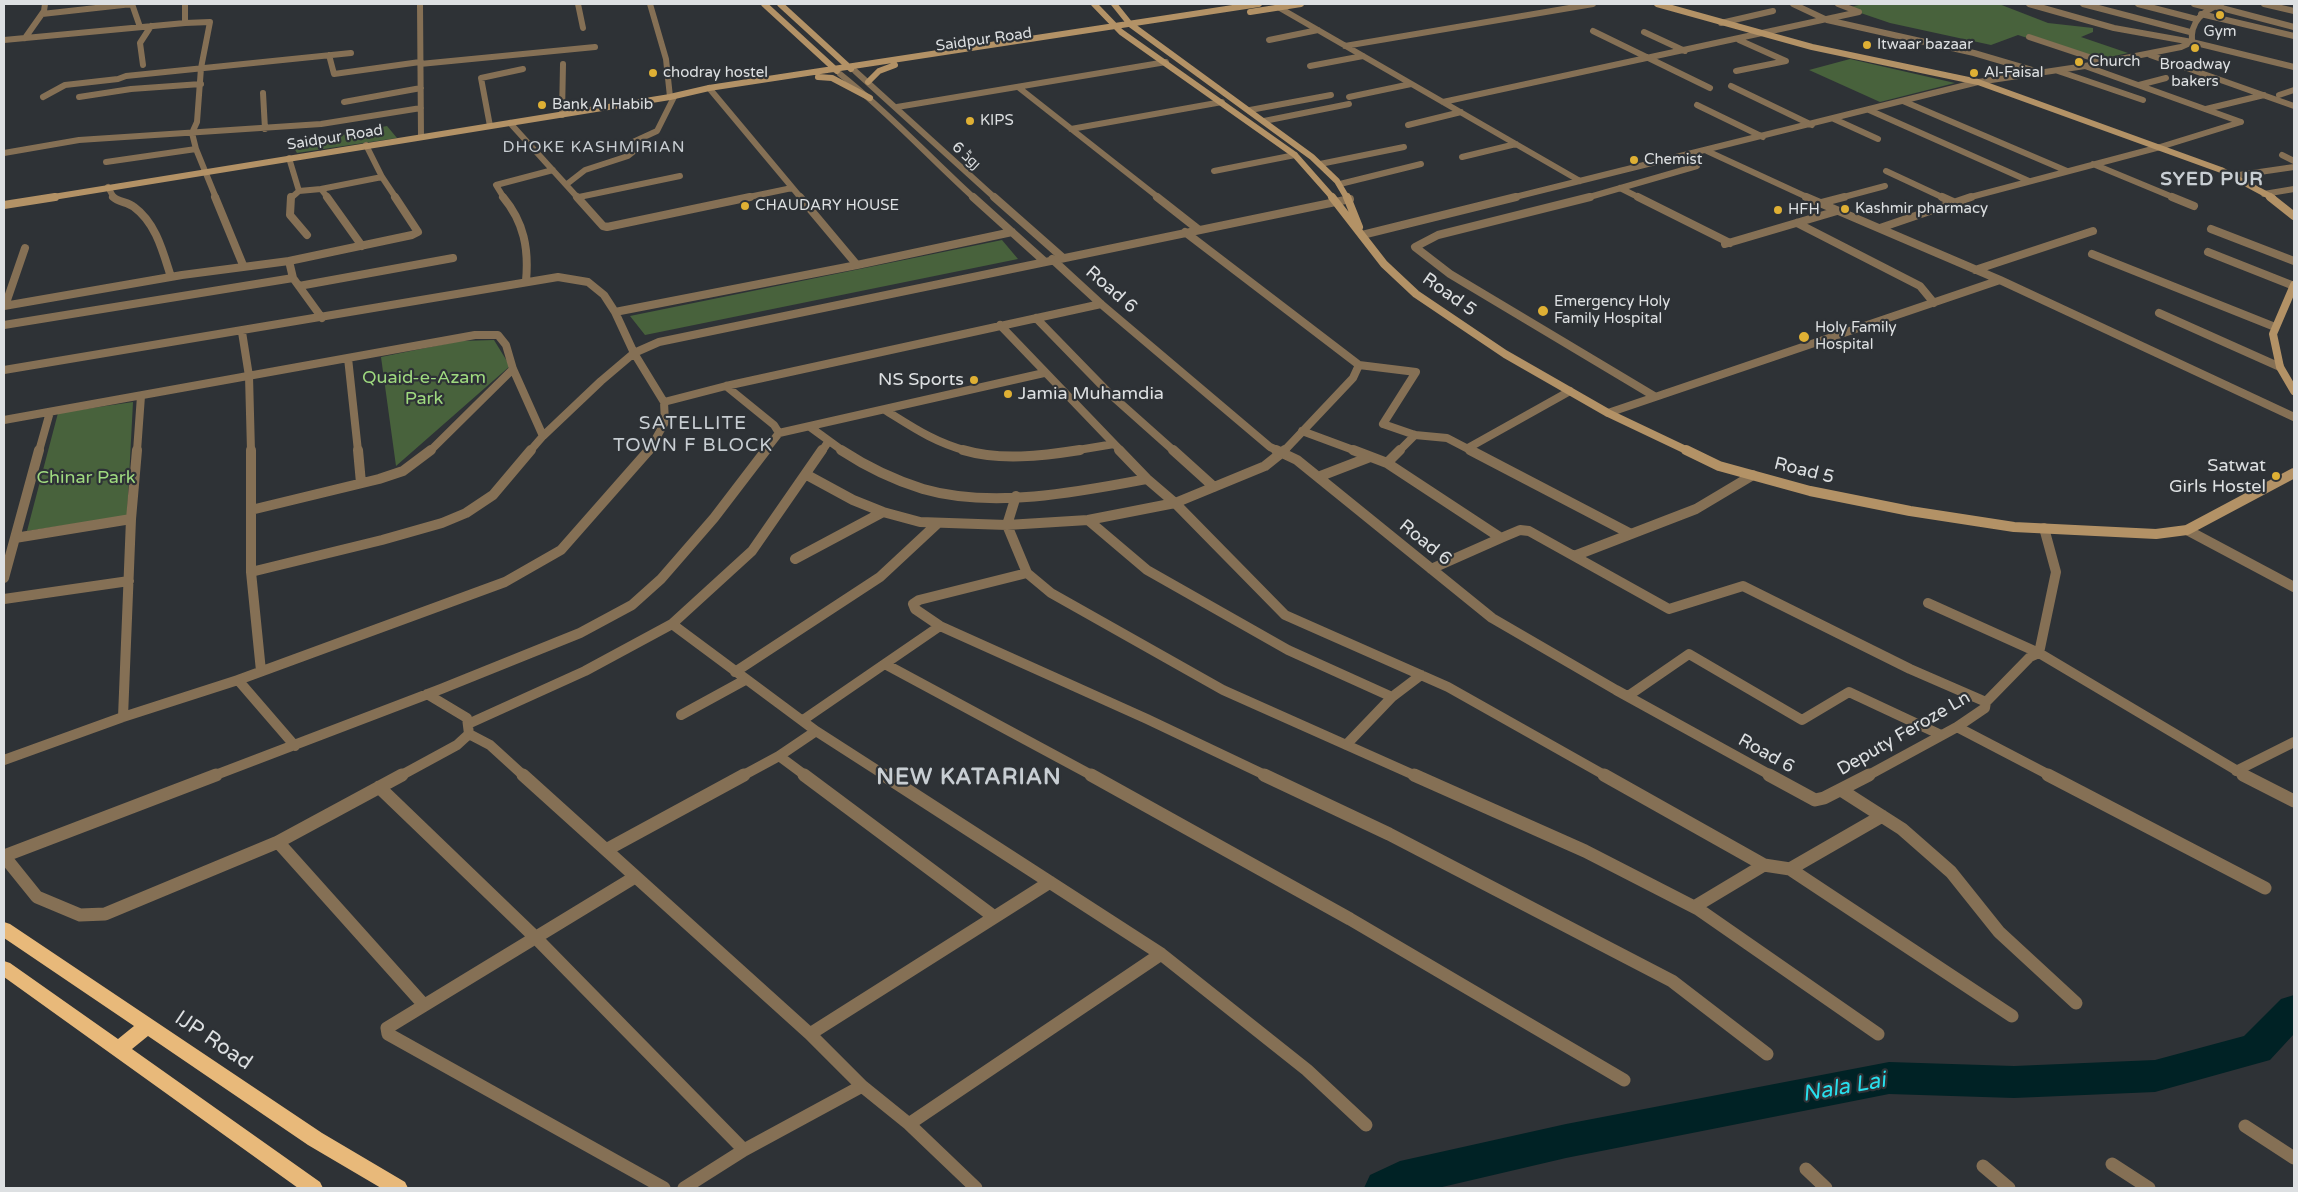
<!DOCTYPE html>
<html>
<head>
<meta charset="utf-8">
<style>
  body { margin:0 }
  #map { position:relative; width:2298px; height:1192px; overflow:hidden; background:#2e3236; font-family:"Varela Round",sans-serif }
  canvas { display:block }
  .frame { position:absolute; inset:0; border:5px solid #dde0e2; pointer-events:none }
</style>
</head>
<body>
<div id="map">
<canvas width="2298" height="1192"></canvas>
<div class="frame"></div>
</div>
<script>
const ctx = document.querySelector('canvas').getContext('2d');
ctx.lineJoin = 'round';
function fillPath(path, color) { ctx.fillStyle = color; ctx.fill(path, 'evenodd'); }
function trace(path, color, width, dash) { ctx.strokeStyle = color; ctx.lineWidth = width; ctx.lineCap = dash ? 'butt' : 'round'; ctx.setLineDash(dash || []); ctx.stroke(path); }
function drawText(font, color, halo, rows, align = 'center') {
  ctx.font = font + ' "Varela Round",Cairo,sans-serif'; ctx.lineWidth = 4.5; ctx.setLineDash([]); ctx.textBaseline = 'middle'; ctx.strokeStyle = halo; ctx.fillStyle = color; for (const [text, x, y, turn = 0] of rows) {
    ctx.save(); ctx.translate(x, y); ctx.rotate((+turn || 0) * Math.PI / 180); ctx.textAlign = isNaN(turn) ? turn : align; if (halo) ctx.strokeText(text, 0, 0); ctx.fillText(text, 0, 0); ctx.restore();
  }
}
fillPath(new Path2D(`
  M1863 4H1999L2048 23 2093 28V32L2081 37 2128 53 2096 60 2018 35 1991 45 1890 23 1846 8Z
  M1850 59 1955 83 1880 102 1809 70Z
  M387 126 397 138 297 153 292 145Z
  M1002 240 1018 259 645 335 630 316Z
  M494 340 510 366 396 466 381 357 460 341Z
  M133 402 127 516 27 531 58 413Z`), '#48623c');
fillPath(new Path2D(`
  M2294 995V1034L2270 1060 2155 1092 2014 1098 1889 1094 1566 1158 1438 1188H1364L1370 1175 1400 1161 1566 1124 1889 1062 2014 1066 2155 1060 2244 1036 2281 999Z`), '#002225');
trace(new Path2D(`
  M185 4V23L210 22 201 68 197 122 192 133 196 149 216 198
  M420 4 421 137
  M578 4 583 28
  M650 4 666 59 670 97
  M1793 4 1827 20 1974 53 2042 73
  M1838 4 1859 12
  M2029 4 2114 28 2192 42 2294 67
  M2083 4 2190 32
  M2138 4 2196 19
  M2194 4 2210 8
  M2264 4 2294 11
  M2214 6 2294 27
  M1278 7 1580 181
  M42 14 132 4 140 27
  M2201 14 2294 36
  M1721 23 1773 11
  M1593 31 1710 88
  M1644 32 1685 51
  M2029 37 2107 63
  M25 38 44 11 45 4
  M4 40 185 23
  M1269 40 1318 30
  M1345 46 1593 4
  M329 55 334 74 420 62
  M2150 55 2294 106
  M420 64 595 47
  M143 65 140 43 151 26
  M1310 66 1363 56
  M2085 66 2241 122
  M855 71 995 198
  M1736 71 1786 61 1739 40
  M2058 71 2143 100
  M840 74C888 112 929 157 974 198
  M2139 85 2166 78
  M1731 86 1812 125
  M1018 87 1159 198
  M709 88 801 198
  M263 93 265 129
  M2279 95 2294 90
  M43 97 65 85 118 79 126 76 351 53
  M79 97 131 89 201 84
  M1349 97 1411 84
  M1903 101 2067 171
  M344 102 421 88
  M1443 102 1859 12
  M1697 105 1763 137
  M897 107 1166 62
  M2206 109 2264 95
  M1250 110 1331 95
  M1869 110 2029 181
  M562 115 563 64
  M1834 119 1878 139
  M1264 121 1349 104
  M510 123 578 198
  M1408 125 1461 112
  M490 126 481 78 523 69
  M1071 129 1222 102
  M366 145 382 177 396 198
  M1707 151 1809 198
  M4 153 79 140 321 124 421 108
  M2282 155 2294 161
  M1462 157 1516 144
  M289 158 299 191 321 189 328 198
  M106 162 196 149
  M1320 164 1404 147
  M2093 164 2175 198
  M1214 171 1295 155
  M1886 171 1944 198
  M2232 176 2294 167
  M567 184 585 170 628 156 633 152V142L657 131 674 97
  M1340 184 1421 164
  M108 187 114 198
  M1620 188 1640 198
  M321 189 382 177
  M2264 194 2294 189
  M579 197 680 176
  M291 198 299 191
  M504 198 496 185 553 170
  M744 198 792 188
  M1511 198 1978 82
  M1586 198 1697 166
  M1840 198 1885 186
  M1967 198 2160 147 2241 122`), '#857055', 6);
trace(new Path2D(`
  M113 197C118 202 128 202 134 207 156 223 163 252 171 277
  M215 197 243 265
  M291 197 290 215 307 235
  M327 197 362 246
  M503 197C524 222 529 249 526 281
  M577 197 603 226 607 227 750 197
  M800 197 857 265 1012 232
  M973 197 1044 261
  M994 197 1062 257
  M1157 197 1199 230
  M1590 197 1438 235 1415 247 1450 274 1654 396
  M1638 197 1730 243
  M1806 197 2000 280 2294 417
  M1942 197 1953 202
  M2172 197 2194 206
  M1821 203 1844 197
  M1797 223 1920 286 1934 303
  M1880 228 1971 197
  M2211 229 2294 261
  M1185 232 1359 365 1416 372 1383 424 1415 435 1447 438 1472 451
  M1362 235 1516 197
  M1725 244 1837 211
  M2208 252 2294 286
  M2092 254 2275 327
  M1052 259 1101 304 1270 447 1279 451
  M289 261 412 235 418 232 395 197
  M1975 270 2093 231
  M299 286 453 258
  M4 306 182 275 289 261 293 278 322 318
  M5 306 25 248
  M615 312 857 265
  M2159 313 2280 367
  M1036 318 1110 394 1174 451
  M4 325 293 278
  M1000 325 1121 451
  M242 332 249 376 251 451
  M348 358 358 451
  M4 370 558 277 588 282 604 295 615 312 634 353 664 402 665 422 649 451
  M726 386 774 425 779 433 765 451
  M664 402 726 386 1101 304
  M885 410C914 428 934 442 967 451
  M1608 413 2000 280
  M4 420 475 335H498L506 345 513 369 543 436
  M810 427 843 451
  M1302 431 1356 451
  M779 433 1044 373
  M1468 448 1570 391
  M39 451 50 412
  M137 451 141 396
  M430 451 513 369
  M530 451 543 436 601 381 634 353 659 342 1350 199
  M822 451 828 442
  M1072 451 1114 444
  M1284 451 1353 378 1359 365
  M1399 451 1415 435`), '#857055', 8);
trace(new Path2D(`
  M251 450V572L261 671
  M358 450 361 483
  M822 450 752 551 672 624 816 731 886 776
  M841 450C867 467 894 480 923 489 992 509 1079 492 1147 479
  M963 450C1000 461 1042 456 1080 450
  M1119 450 1147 479 1175 503 1285 615 1448 687 1606 776
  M1173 450 1214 487
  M1276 450 1297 460 1492 618 1616 690 1772 776
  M1353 450 1387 463 1501 538 1520 530 1529 531 1669 609 1743 586 1910 669 1986 702
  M1470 450 1631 534
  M1387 463 1400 450
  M807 475 853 500 883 512 920 522 1007 525 1088 520 1175 503 1265 466 1285 450
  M1318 477 1370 457
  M1016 496 1007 525 1027 573 1051 593 1223 690 1416 776
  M251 510 379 479 403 471 431 450
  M1088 520 1147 570 1288 650 1392 697
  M2187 530 2294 587
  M15 538 131 519
  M1574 556 1696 509 1753 475
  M795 559 883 512
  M1431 569 1501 538
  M251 572 382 540 442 523 466 513 493 495 531 450
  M1027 573 919 600 913 604 915 609 940 626 1147 719 1267 776
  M4 578 39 450
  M4 599 129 581
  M1928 603 2039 653 2246 776
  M885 664 1093 776
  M735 672 880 577 938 523
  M238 680 295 746
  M1628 696 1689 654 1802 720 1849 692 1941 735
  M681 715 745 680
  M123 717 131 519 137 450
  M803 720 940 626
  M468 724 585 671 672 624
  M1957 727 2051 776
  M469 734 490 745 524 776
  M1346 745 1392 697 1421 675
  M779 756 806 776
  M4 760 123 717 238 680 505 582 561 550 649 450
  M2236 771 2294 742
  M213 776 441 689 580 633 632 605 661 579 714 518 766 450
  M400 776 457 745 469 734 467 718 427 694
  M742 776 779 756 816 731
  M1867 776 1957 727 1985 708 1986 702 2030 657 2039 653 2056 572 2044 528`), '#857055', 10);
trace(new Path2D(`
  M523 775 810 1034 862 1086 909 1124 976 1188
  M804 775 993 916
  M884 775 1161 954 1307 1070 1366 1125
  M1091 775 1350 919 1624 1080
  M1264 775 1389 834 1672 981 1767 1054
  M1414 775 1585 851 1698 909 1878 1034
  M1604 775 1764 865
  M1769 775 1815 800 1824 798 1869 775
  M2048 775 2265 888
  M2243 775 2294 801
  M379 787 536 938 744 1150 684 1188
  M1841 790 1902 829 1951 872 1999 932 2076 1003
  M278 842 424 1005
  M606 850 744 775
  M4 856 216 775
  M4 856 37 897 80 915 105 914 278 842 402 775
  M1790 869 1882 816
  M635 877 387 1028 388 1034 664 1188
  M1694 907 1764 865 1790 869 2012 1016
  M810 1034 1050 882
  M909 1124 1161 954
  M2245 1126 2294 1158
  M744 1150 862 1086
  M2112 1164 2149 1188
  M1983 1166 2009 1188
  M1806 1169 1826 1188`), '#857055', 13);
trace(new Path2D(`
  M1978 82 2085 66 2181 47 2192 42C2190 21 2203 11 2221 4`), '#857055', 6);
trace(new Path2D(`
  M764 4 837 71
  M780 4 851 69
  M1094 4 1121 32 1295 155 1333 198
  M1114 4 1130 24 1312 157 1337 181 1347 198
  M1657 4 1812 47 1978 82 2221 170 2273 198
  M1250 12 1301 4
  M818 77 832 78 870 98
  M868 82 879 71 895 65
  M47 198 670 97 709 88 1259 4`), '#b39266', 6);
trace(new Path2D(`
  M1332 197 1384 264 1416 294 1505 354 1608 413 1688 451
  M1347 197 1359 227
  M2270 197 2294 216
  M4 205 55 197
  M2294 285 2273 334 2280 367 2294 391`), '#b39266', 8);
trace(new Path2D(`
  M1686 450 1719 466 1810 491 1910 511 2014 527 2156 534 2187 530 2294 473`), '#b39266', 10);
fillPath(new Path2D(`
  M4 922 10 924 322 1133 405 1182 408 1188H381L308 1145 148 1036 132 1049 320 1182 323 1188H298L4 977V961L10 963 118 1039 134 1026 4 938Z`), '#e8b97a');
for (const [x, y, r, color] of [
  [2220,15,5,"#dfb034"],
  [1867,45,5,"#dfb034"],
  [2195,48,5,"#dfb034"],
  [2079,62,5,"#dfb034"],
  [653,73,5,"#dfb034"],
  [1974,73,5,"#dfb034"],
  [542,105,5,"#dfb034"],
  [970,121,5,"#dfb034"],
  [1634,160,5,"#dfb034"],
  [745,206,5,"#dfb034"],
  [1845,209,5,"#dfb034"],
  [1778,210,5,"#dfb034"],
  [1543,311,6,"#dfb034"],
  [1804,337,6,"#dfb034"],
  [974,380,5,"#dfb034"],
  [1008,394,5,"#dfb034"],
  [2276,476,5,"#dfb034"]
]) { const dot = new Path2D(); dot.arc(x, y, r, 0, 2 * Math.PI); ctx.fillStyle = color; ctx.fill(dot); trace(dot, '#2e3236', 2); }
drawText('15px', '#dde0e2', '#2e3236', [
  ["Gym",2220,32,"center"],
  ["Itwaar bazaar",1877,45],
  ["Church",2089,62],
  ["Broadway",2195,65,"center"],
  ["bakers",2195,82,"center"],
  ["chodray hostel",663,73],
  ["Al-Faisal",1984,73],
  ["Bank Al Habib",552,105],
  ["KIPS",980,121],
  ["Chemist",1644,160],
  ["CHAUDARY HOUSE",755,206],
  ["Kashmir pharmacy",1855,209],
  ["HFH",1788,210],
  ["Emergency Holy",1554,302],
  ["Family Hospital",1554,319],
  ["Holy Family",1815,328],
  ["Hospital",1815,345]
], 'left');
drawText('15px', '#dde0e2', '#2e3236', [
  ["Saidpur Road",984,40,-8],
  ["Saidpur Road",335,138,-9],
  ["روڈ 6",966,156,42]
]);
ctx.letterSpacing = '1px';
drawText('16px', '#c8ced3', '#2e3236', [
  ["DHOKE KASHMIRIAN",594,148]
]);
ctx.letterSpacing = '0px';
drawText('18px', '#dde0e2', '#2e3236', [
  ["Road 6",1111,290,41],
  ["Road 5",1449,295,35],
  ["Road 5",1804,471,14],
  ["Road 6",1425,543,39],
  ["Deputy Feroze Ln",1904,734,-30],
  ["Road 6",1766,754,29]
]);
drawText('18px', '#9fda7f', '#2e3236', [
  ["Quaid-e-Azam",424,378],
  ["Park",424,399],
  ["Chinar Park",86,478]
]);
drawText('18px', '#dde0e2', '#2e3236', [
  ["NS Sports",964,380],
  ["Jamia Muhamdia",1018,394,"left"],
  ["Satwat",2266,466],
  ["Girls Hostel",2266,487]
], 'right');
ctx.letterSpacing = '1px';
drawText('bold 19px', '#c8ced3', '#2e3236', [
  ["SYED PUR",2212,180]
]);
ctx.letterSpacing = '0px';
ctx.letterSpacing = '1px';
drawText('19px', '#c8ced3', '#2e3236', [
  ["SATELLITE",693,424],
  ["TOWN F BLOCK",693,446]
]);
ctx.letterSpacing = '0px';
drawText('21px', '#dde0e2', '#2e3236', [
  ["IJP Road",213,1041,34]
]);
ctx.letterSpacing = '1px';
drawText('bold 22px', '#c8ced3', '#2e3236', [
  ["NEW KATARIAN",969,778]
]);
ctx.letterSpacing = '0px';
drawText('italic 22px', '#28dfed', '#2e3236', [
  ["Nala Lai",1844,1088,-10]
]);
</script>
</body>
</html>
